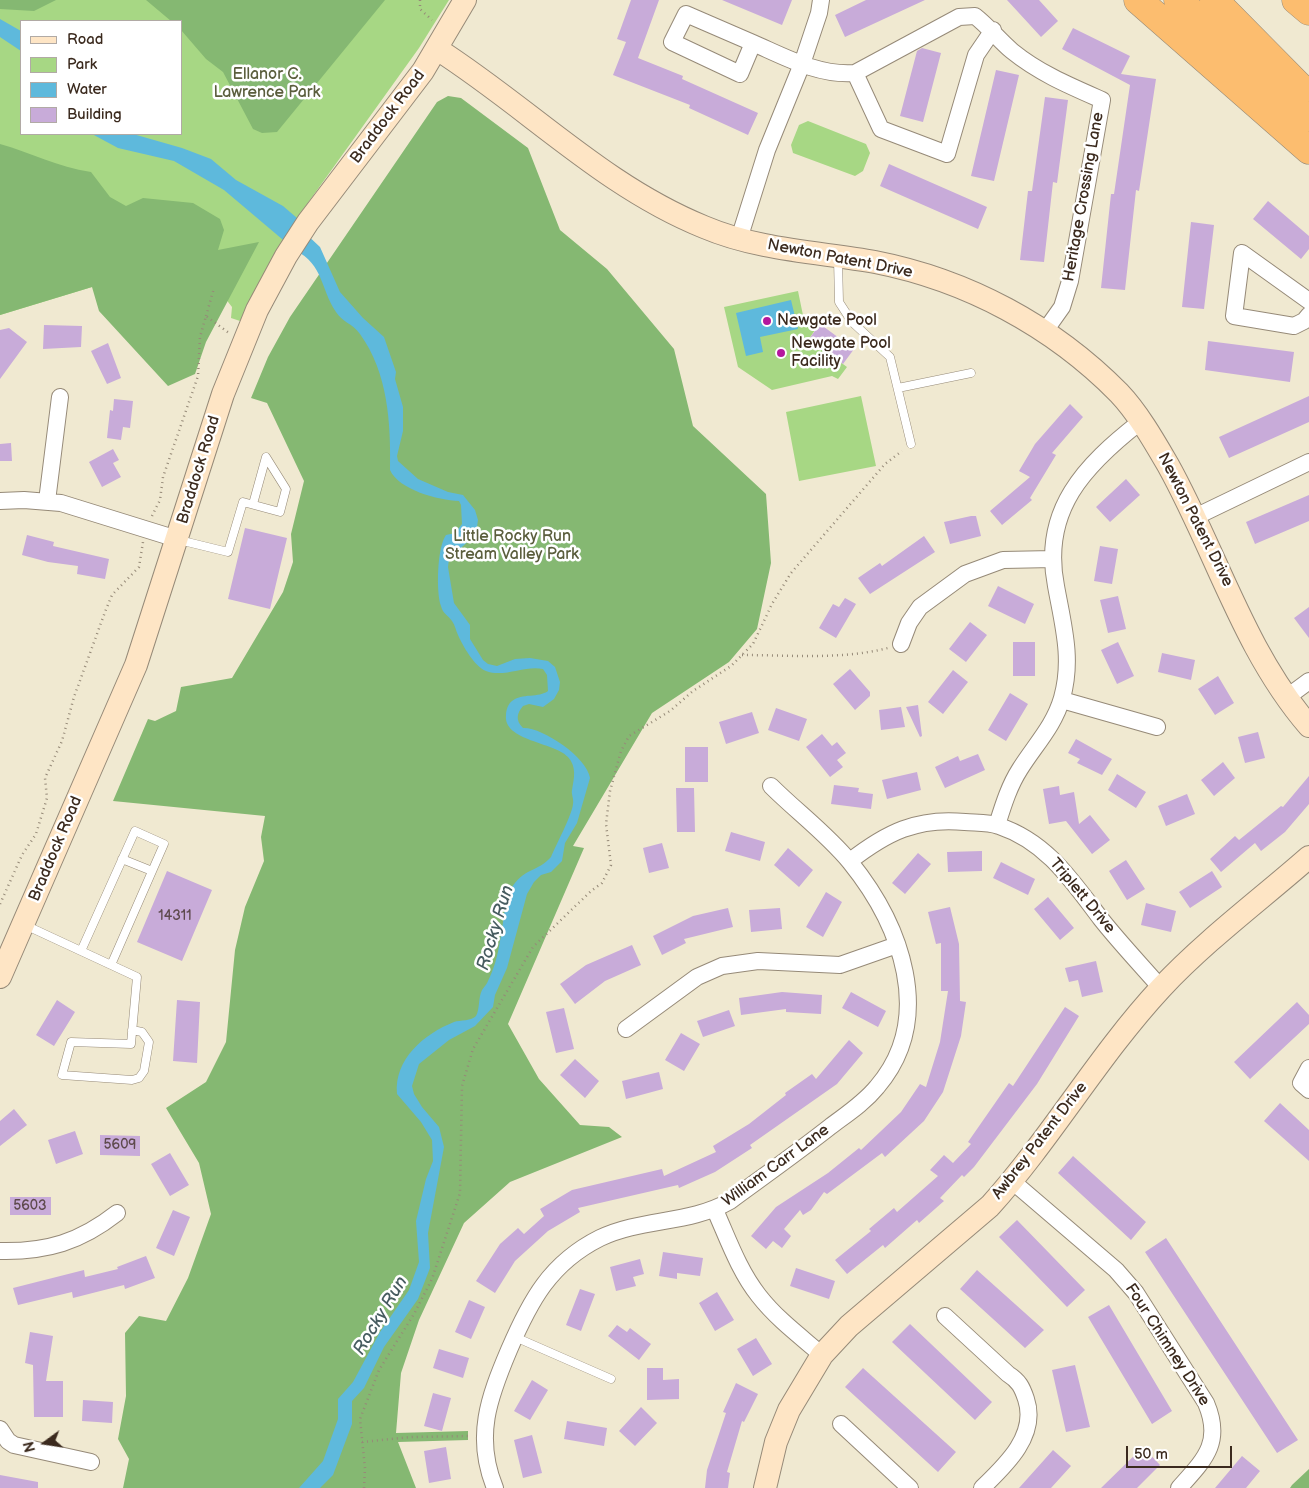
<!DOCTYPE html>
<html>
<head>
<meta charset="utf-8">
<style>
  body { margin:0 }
  #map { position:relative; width:1309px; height:1488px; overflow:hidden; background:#f0e9d1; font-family:"Balsamiq Sans",sans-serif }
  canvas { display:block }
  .legend { position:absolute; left:20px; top:20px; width:162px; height:115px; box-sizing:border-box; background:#fff; border:1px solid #b1aaa5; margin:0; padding:6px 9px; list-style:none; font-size:15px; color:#3b2a1e }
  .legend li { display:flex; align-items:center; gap:10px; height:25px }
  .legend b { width:25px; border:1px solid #b1aaa5 }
  .north { position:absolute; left:20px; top:1418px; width:50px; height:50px; -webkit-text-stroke:4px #fff; paint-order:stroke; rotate:256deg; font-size:14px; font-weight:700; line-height:20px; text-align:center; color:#3b2a1e }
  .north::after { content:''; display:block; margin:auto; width:18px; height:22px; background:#3b2a1e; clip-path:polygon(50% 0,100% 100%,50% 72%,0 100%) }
  .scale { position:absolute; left:1126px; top:1446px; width:106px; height:22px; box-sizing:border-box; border:2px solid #3b2a1e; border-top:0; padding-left:6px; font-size:15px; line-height:18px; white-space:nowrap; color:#3b2a1e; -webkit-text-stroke:4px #fff; paint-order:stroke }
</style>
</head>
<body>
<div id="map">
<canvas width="1309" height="1488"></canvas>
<ul class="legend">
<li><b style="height:6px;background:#fee5c5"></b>Road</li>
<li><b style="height:14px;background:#a7d784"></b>Park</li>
<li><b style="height:14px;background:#5eb9dc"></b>Water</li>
<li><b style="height:14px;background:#c8abd9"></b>Building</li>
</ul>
<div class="north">N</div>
<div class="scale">50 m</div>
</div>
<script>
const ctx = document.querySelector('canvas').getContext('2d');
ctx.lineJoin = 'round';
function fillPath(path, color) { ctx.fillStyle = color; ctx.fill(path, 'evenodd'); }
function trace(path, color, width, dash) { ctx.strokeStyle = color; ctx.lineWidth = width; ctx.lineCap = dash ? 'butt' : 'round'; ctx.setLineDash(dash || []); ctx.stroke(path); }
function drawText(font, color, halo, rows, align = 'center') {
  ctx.font = font + ' "Balsamiq Sans",sans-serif'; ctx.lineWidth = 5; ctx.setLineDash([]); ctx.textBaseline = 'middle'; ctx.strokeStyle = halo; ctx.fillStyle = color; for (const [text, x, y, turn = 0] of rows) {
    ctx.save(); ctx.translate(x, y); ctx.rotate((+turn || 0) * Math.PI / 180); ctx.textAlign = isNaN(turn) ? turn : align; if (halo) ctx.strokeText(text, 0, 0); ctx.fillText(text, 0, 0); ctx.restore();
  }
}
fillPath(new Path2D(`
  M0 0H449L419 48 297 218 240 321 231 318 232 307 210 279 92 287 0 315ZM21 21H181V134H21Z
  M808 121 866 144 870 153 863 171 855 176 793 153 791 145 799 125Z
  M798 291 805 325 815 330 809 339 847 367 838 379 832 376 772 390 738 367 724 307Z
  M861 396 876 466 799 481 786 412Z`), '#a7d784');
fillPath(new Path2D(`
  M0 0H56L34 11 0 9Z
  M146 0H385L277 132 262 133 253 129 223 72 206 59 181 30V21H171Z
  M448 96 461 98 528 148 560 230 607 269 674 349 693 426 766 494 771 563 757 629 729 662 652 713 573 846 584 848 508 1024 539 1079 580 1125 609 1127 622 1137 510 1182 464 1223 419 1320 401 1373 396 1433 468 1431V1440L398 1442 416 1488H123L129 1459 118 1439 126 1396 125 1333 139 1316 166 1321 188 1278 211 1214 199 1163 166 1108 206 1082 226 1042 235 950 245 907 264 861 261 837 265 816 113 801 148 719 155 721 176 711 181 687 232 678 283 592 293 562 291 534 304 481 267 403 251 398 268 357 290 317 437 102Z
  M0 144C32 153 57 167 91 172L110 197 126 206 143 198 193 203 220 219 224 230 218 250 259 242 206 342 195 374 168 386 99 311 92 287 0 315Z
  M1309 1469V1488H1290L1292 1485Z`), '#85b872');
fillPath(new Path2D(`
  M0 19 21 31V51L0 37Z
  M92 134H133L182 148 211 159 236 180 283 206 297 218 304 232 320 247 340 292 363 318 384 337 396 372 395 379 403 407V431L397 456 398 461 418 479 448 492 463 495 475 510 478 520 476 534 449 559 448 567 454 603 470 625V639L483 660 488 664 497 666 515 659 530 658 548 661 555 667 560 682 559 690 554 699 543 707 529 704 523 706C517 713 515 720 523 728 542 727 587 757 590 778L577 823 565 843 562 861 551 872 541 875 534 882 527 894 507 968 495 995 493 1007 475 1026 449 1040 419 1064 412 1086 414 1094 422 1107 439 1127 444 1147 428 1233 430 1268 418 1299 384 1347 364 1388 352 1401V1424L333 1475 320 1488H299L323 1461 338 1419V1399L353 1382 380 1332 409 1290 419 1262 416 1221 426 1179 433 1161 432 1140 421 1122 397 1094C394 1059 424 1034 454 1022 460 1020 472 1021 476 1016 480 1009 478 998 482 990 484 987 487 984 488 981 494 969 498 954 500 941 504 924 503 905 511 889 523 868 538 872 551 857 556 845 572 815 573 804 574 799 571 794 572 790 574 778 577 767 568 757 554 742 503 741 506 715 506 710 508 704 512 701 522 693 539 698 548 691L547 675 543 669C525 665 504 678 486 671 474 666 463 646 458 635 456 631 455 625 452 621 448 615 443 614 441 606 436 593 437 547 446 535L455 533 462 524 461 505 459 501C438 500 399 490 390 470 391 423 388 373 360 334 352 323 342 322 336 312 320 288 324 265 295 250L224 190 174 161 118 148Z
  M791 300 798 329 760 337 763 352 746 356 736 313Z`), '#5eb9dc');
fillPath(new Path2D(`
  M631 0H659L638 58 683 76 682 79 758 113 748 135 689 108 690 105 613 75 626 42 617 39Z
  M722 0H792L782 25Z
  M866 0H925L845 37 835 15Z
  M1007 0H1039L1058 21 1041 37Z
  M1073 28 1130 56 1121 74 1156 79 1139 191 1136 190 1125 290 1101 288 1111 194H1114L1130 85 1062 49Z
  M922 48 941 53 923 122 900 116 917 51Z
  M996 70 1019 75 994 181 971 176Z
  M1045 97 1068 100 1057 183 1053 182 1044 262 1020 260 1028 191H1032Z
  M889 164 987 207 978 229 880 186Z
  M1268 201 1309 236V249L1301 259 1253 219Z
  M1191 222 1214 225 1204 309 1182 307Z
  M820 324 854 349 843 364 809 339Z
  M44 325 82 326 81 347 43 349Z
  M9 328 27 342 0 379V330Z
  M1208 341 1294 352 1290 382 1205 370Z
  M108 343 121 378 107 384 91 351Z
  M1309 396V422L1229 458 1219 437Z
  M114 399 133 401 130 428 123 427 121 440 107 438 110 410 113 411Z
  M1070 404 1083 417 1052 453 1056 455 1030 498 1032 500 1002 525 990 511 1030 477 1019 471 1035 444Z
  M11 443 12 461H0V444Z
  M113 449 119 460 113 463 121 477 102 487 89 462Z
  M1126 479 1140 495 1110 522 1096 507Z
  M1309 495V521L1255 544 1246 522Z
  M971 516H976L981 536 950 544 944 522Z
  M245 528 287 538 270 609 228 599Z
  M27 535 54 542 53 546 109 559 105 579 77 574 78 566 48 562 22 555Z
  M924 536 935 552 870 594 858 578 880 563 882 566Z
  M1100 546 1118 549 1112 584 1094 581Z
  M998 586 1034 604 1025 624 988 606Z
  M1118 596 1126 629 1108 633 1100 600Z
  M845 598 856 604 836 638 819 628 833 604 839 607Z
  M1309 607V638L1294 618Z
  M970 622 987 635 966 662 949 649Z
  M1013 642H1035V676H1013Z
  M1118 642 1134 676 1117 684 1101 650Z
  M1162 653 1195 660 1191 680 1158 672Z
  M850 669 870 692V696L855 710 833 684Z
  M953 670 968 682 943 714 928 702Z
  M1218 676 1234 703 1215 715 1198 689Z
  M1010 693 1028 704 1006 741 988 730Z
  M918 705 922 736 920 737 906 707Z
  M901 707 905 727 881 730 879 710Z
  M776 708 807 719 799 741 768 730Z
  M752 712 759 733 726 744 719 722Z
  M1258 732 1265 758 1245 763 1238 737Z
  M822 734 832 746 837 742 846 753 837 760 843 767 830 777 806 747Z
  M1076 739 1112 759 1102 775 1077 763 1080 759 1068 753Z
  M685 747H708V782H685Z
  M978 754 985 770 945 788 935 767 958 756 960 761Z
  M1223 762 1235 778 1214 796 1201 780Z
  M917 772 921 790 887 799 882 780Z
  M1117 774 1146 792 1136 808 1108 790Z
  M1309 776V804L1285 832 1261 851 1255 843 1221 872 1210 859 1235 836 1239 840 1281 806 1283 807Z
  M834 785 859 788 858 792 873 794 871 809 831 804Z
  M1059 786 1060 795 1074 792 1079 824 1090 815 1110 840 1092 854 1066 821 1049 824 1043 789Z
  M676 788H694L695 832H677Z
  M1187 794 1195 814 1166 826 1158 806Z
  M731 832 765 842 760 861 725 851Z
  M662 843 669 868 649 873 643 848Z
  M788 848 813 870 799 887 774 865Z
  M982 851V871L948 872 947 852Z
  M918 853 931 864 905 894 892 883Z
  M1126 860 1145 889 1127 900 1109 871Z
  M1001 862 1035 879 1028 895 993 878Z
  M167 871 212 890 182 961 137 942Z
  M1212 871 1222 887 1190 908 1179 892Z
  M826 892 842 902 823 937 806 927Z
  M1048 897 1074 928 1060 940 1034 909Z
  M1146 903 1176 911 1171 932 1141 925Z
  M950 907 959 944 960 1001 966 1002 961 1036 943 1092 924 1121 885 1157 882 1153 827 1194 824 1192 811 1210 803 1215 800 1210 784 1229 791 1236 782 1248 773 1241 766 1249 751 1236 776 1207 828 1173 859 1148 861 1150 901 1112 920 1084 926 1087 940 1042 948 991H941V943L936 944 928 912Z
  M728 908 733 927 684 939 686 943 662 955 653 936 693 916Z
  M780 908 782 929 751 932 749 910Z
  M632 945 641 965 605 981 575 1004 560 984 586 965Z
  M1096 961 1103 992 1082 997 1078 980 1069 982 1065 968Z
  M782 992 822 995 821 1014 786 1012V1009L741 1015 739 998Z
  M851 992 886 1011 878 1027 842 1008Z
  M57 1000 75 1012 54 1046 36 1035Z
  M177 1000 200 1002 197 1063 173 1061Z
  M1297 1002 1309 1015V1024L1250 1079 1234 1062Z
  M1065 1007 1079 1016 1037 1084 974 1167 964 1177 962 1175 940 1198 944 1201 919 1223 917 1220 885 1248 883 1245 847 1274 835 1260 871 1231 869 1229 894 1208 897 1212 938 1176 930 1170 944 1155 953 1163 971 1144 968 1142 1009 1083 1013 1086Z
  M564 1008 574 1049 556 1053 546 1012Z
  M729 1010 735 1026 703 1037 697 1021Z
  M681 1033 700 1044 684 1071 665 1060Z
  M849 1040 863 1053 837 1084 750 1145 752 1148 715 1172 679 1188 678 1185 578 1208 580 1212 548 1231 515 1261 495 1293 476 1281 500 1244 518 1228 524 1234 544 1216 540 1209 572 1190 662 1169 664 1176 716 1152 713 1146 749 1124 786 1095 785 1093 812 1074 816 1079Z
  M575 1059 599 1081 585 1098 560 1075Z
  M659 1072 663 1089 626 1099 622 1081Z
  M1280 1103 1309 1130V1161L1264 1121Z
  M14 1109 27 1125 0 1146V1121Z
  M75 1131 83 1154 56 1164 48 1140Z
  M100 1135 140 1136V1156L100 1155Z
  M170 1153 189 1185 170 1196 151 1164Z
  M1073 1156 1146 1222 1131 1240 1058 1173Z
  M10 1197H51V1215H10Z
  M173 1210 190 1217 174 1256 156 1248Z
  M1017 1220 1085 1290 1067 1307 999 1237Z
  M1166 1238 1298 1440 1277 1453 1145 1252Z
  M663 1252 703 1258 700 1276 677 1273V1279L659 1276Z
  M146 1256 155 1278 125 1289 124 1285 73 1298 72 1292 18 1305 13 1288 84 1270 85 1277 118 1269 117 1267Z
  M640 1259 644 1274 633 1277 636 1286 616 1291 610 1267Z
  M796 1268 835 1281 829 1299 790 1286Z
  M977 1270 1044 1330 1025 1348 960 1289Z
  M580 1289 595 1294 581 1331 566 1325Z
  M717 1292 734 1320 715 1331 699 1303Z
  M469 1300 485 1307 471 1339 455 1332Z
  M1109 1305 1172 1411 1152 1424 1088 1317Z
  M910 1324 992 1402 975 1420 892 1342Z
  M617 1325 627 1332 630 1328 651 1344 639 1360 608 1336Z
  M30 1332 53 1336 46 1381H63V1417H34L33 1365 25 1363Z
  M756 1338 772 1364 753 1376 737 1349Z
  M439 1349 469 1358 463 1378 433 1368Z
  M1075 1365 1090 1427 1066 1432 1052 1370Z
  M647 1368H663V1380L679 1379V1399L647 1400Z
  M863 1368 956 1452 938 1472 845 1387Z
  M532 1380 548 1390 530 1420 514 1411Z
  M736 1383 758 1394 744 1422 742 1421 727 1472 730 1473 728 1488H705L707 1470 726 1413 723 1412Z
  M433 1393 451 1398 442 1431 424 1426Z
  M83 1400 113 1402 112 1423 82 1421Z
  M641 1407 657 1423 635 1446 619 1431Z
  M567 1421 607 1428 604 1446 564 1439Z
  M532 1435 542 1473 523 1478 514 1440Z
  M446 1447 451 1479 429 1483 424 1451Z
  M1143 1447 1160 1465 1137 1488H1101Z
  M1053 1450 1071 1466 1051 1488H1019Z
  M1242 1456 1260 1471 1246 1488H1215Z
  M0 1475 38 1482V1488H0Z`), '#c8abd9');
const lane = new Path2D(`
  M838 259 839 302 852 322 890 357 911 444
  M898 388 971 373
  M179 540 228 552 243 502 280 512 286 489 266 457 253 504
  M122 859 152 871
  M25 925 137 977 131 1044 71 1042 62 1075 132 1080 139 1078 144 1071 149 1042 142 1032 132 1030
  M81 951 135 831 164 844 111 965
  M515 1337 611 1379`);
const street = new Path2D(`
  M686 14 753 43 740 74 672 42Z
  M753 43C785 57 819 76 855 73L959 17 975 16C989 27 999 40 1012 51 1039 73 1070 86 1102 100L1070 281 1062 307 1045 331
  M855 73 881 129 947 154 976 55 993 30
  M739 239 767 150 802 64 819 13 821 0
  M1309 301 1242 253 1234 316 1294 326 1304 321 1309 315
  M0 501 24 500 61 503 177 539
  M47 501 60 397
  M1195 517 1309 462
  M901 644 909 623 920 607 965 574 1003 560 1053 559
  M1286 698 1309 681
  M1062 700 1157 727
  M997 825C1003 806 1009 786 1020 769 1035 745 1054 726 1062 698 1073 659 1063 625 1056 586 1041 510 1085 465 1140 422
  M850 861C886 833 917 817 965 822 975 823 988 822 999 826 1047 842 1072 881 1101 919 1120 943 1141 965 1161 988
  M626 1029 697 977 722 966 758 961 840 965 897 945
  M1309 1068 1301 1083 1309 1090
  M1012 1181 1116 1270 1136 1293 1206 1403C1223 1443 1204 1460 1179 1488
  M715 1210C728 1239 739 1271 759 1296 777 1319 800 1336 822 1355
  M0 1251C47 1252 80 1242 117 1213
  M945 1316 1008 1374C1019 1381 1022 1387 1026 1399 1038 1435 1006 1465 982 1488
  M841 1424 910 1488
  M0 1429 8 1441 14 1445 91 1462
  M495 1488C474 1437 489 1397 509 1350 530 1301 550 1263 600 1238 642 1218 690 1224 730 1201 764 1176 798 1152 831 1126 847 1114 864 1103 877 1087 936 1018 901 925 850 862 827 834 796 811 771 786`);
const secondary = new Path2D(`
  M437 49C528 107 603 186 704 227 758 250 818 252 875 262 967 280 1053 326 1119 393 1138 413 1154 441 1168 465 1216 551 1244 651 1309 726
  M0 977 136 665 223 394 257 310 286 256 308 222 423 71 465 0
  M765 1488 776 1442 789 1410 822 1355 849 1326 990 1206C1052 1137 1098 1056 1161 988 1206 940 1260 900 1309 857`);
const highway = new Path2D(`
  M1138 0 1309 150
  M1178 0 1309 117
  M1214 0 1302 89
  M1296 0 1309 11`);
trace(lane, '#968a78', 9);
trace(street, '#968a78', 18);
trace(secondary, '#968a78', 24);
trace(highway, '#968a78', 29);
trace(new Path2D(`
  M420 0V9L432 20
  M206 316 214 288
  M152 516 160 500 163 477 198 376 200 337 206 316 229 333
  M742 655C790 655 841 660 888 648
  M0 904 22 855 36 834 47 798 45 778 62 741 74 697 105 612 112 595 139 567 143 542
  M362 1442 411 1437 470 1436
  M364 1488 365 1468 360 1419 379 1370 414 1314 432 1279 460 1193 462 1086 473 1049 533 947 591 891 602 883 611 865 606 824 610 791 621 751 629 736 670 711 693 691 731 666 753 644 772 604 791 573 885 464 902 451`), '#968a78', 2.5, [1, 4]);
trace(lane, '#fff', 8);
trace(street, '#fff', 16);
trace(secondary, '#fee5c5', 22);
trace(highway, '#fcbd6f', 28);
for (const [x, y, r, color] of [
  [767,321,5,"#b5179e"],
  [781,353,5,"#b5179e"]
]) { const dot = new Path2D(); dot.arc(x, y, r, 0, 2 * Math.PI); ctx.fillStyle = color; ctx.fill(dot); trace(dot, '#fff', 2); }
drawText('14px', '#5e4a4d', null, [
  ["14311",175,916],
  ["5609",120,1145],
  ["5603",30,1206]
]);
drawText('16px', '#5b5e3d', '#fff', [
  ["Ellanor C.",267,75],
  ["Lawrence Park",267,93],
  ["Little Rocky Run",512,537],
  ["Stream Valley Park",512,555]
]);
drawText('16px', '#3b2a1e', '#fff', [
  ["Braddock Road",388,117,-53],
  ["Heritage Crossing Lane",1084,197,-80],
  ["Newton Patent Drive",840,259,11],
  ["Braddock Road",199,470,-73],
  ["Newton Patent Drive",1195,520,63],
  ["Braddock Road",56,849,-67],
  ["Triplett Drive",1082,896,50],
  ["Awbrey Patent Drive",1040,1141,-52],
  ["William Carr Lane",776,1166,-36],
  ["Four Chimney Drive",1167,1345,57]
]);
drawText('16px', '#3b2a1e', '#fff', [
  ["Newgate Pool",777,321],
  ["Newgate Pool",791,344],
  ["Facility",791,362]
], 'left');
drawText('italic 18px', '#475c60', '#fff', [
  ["Rocky Run",496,928,-73],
  ["Rocky Run",381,1316,-59]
]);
</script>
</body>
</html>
